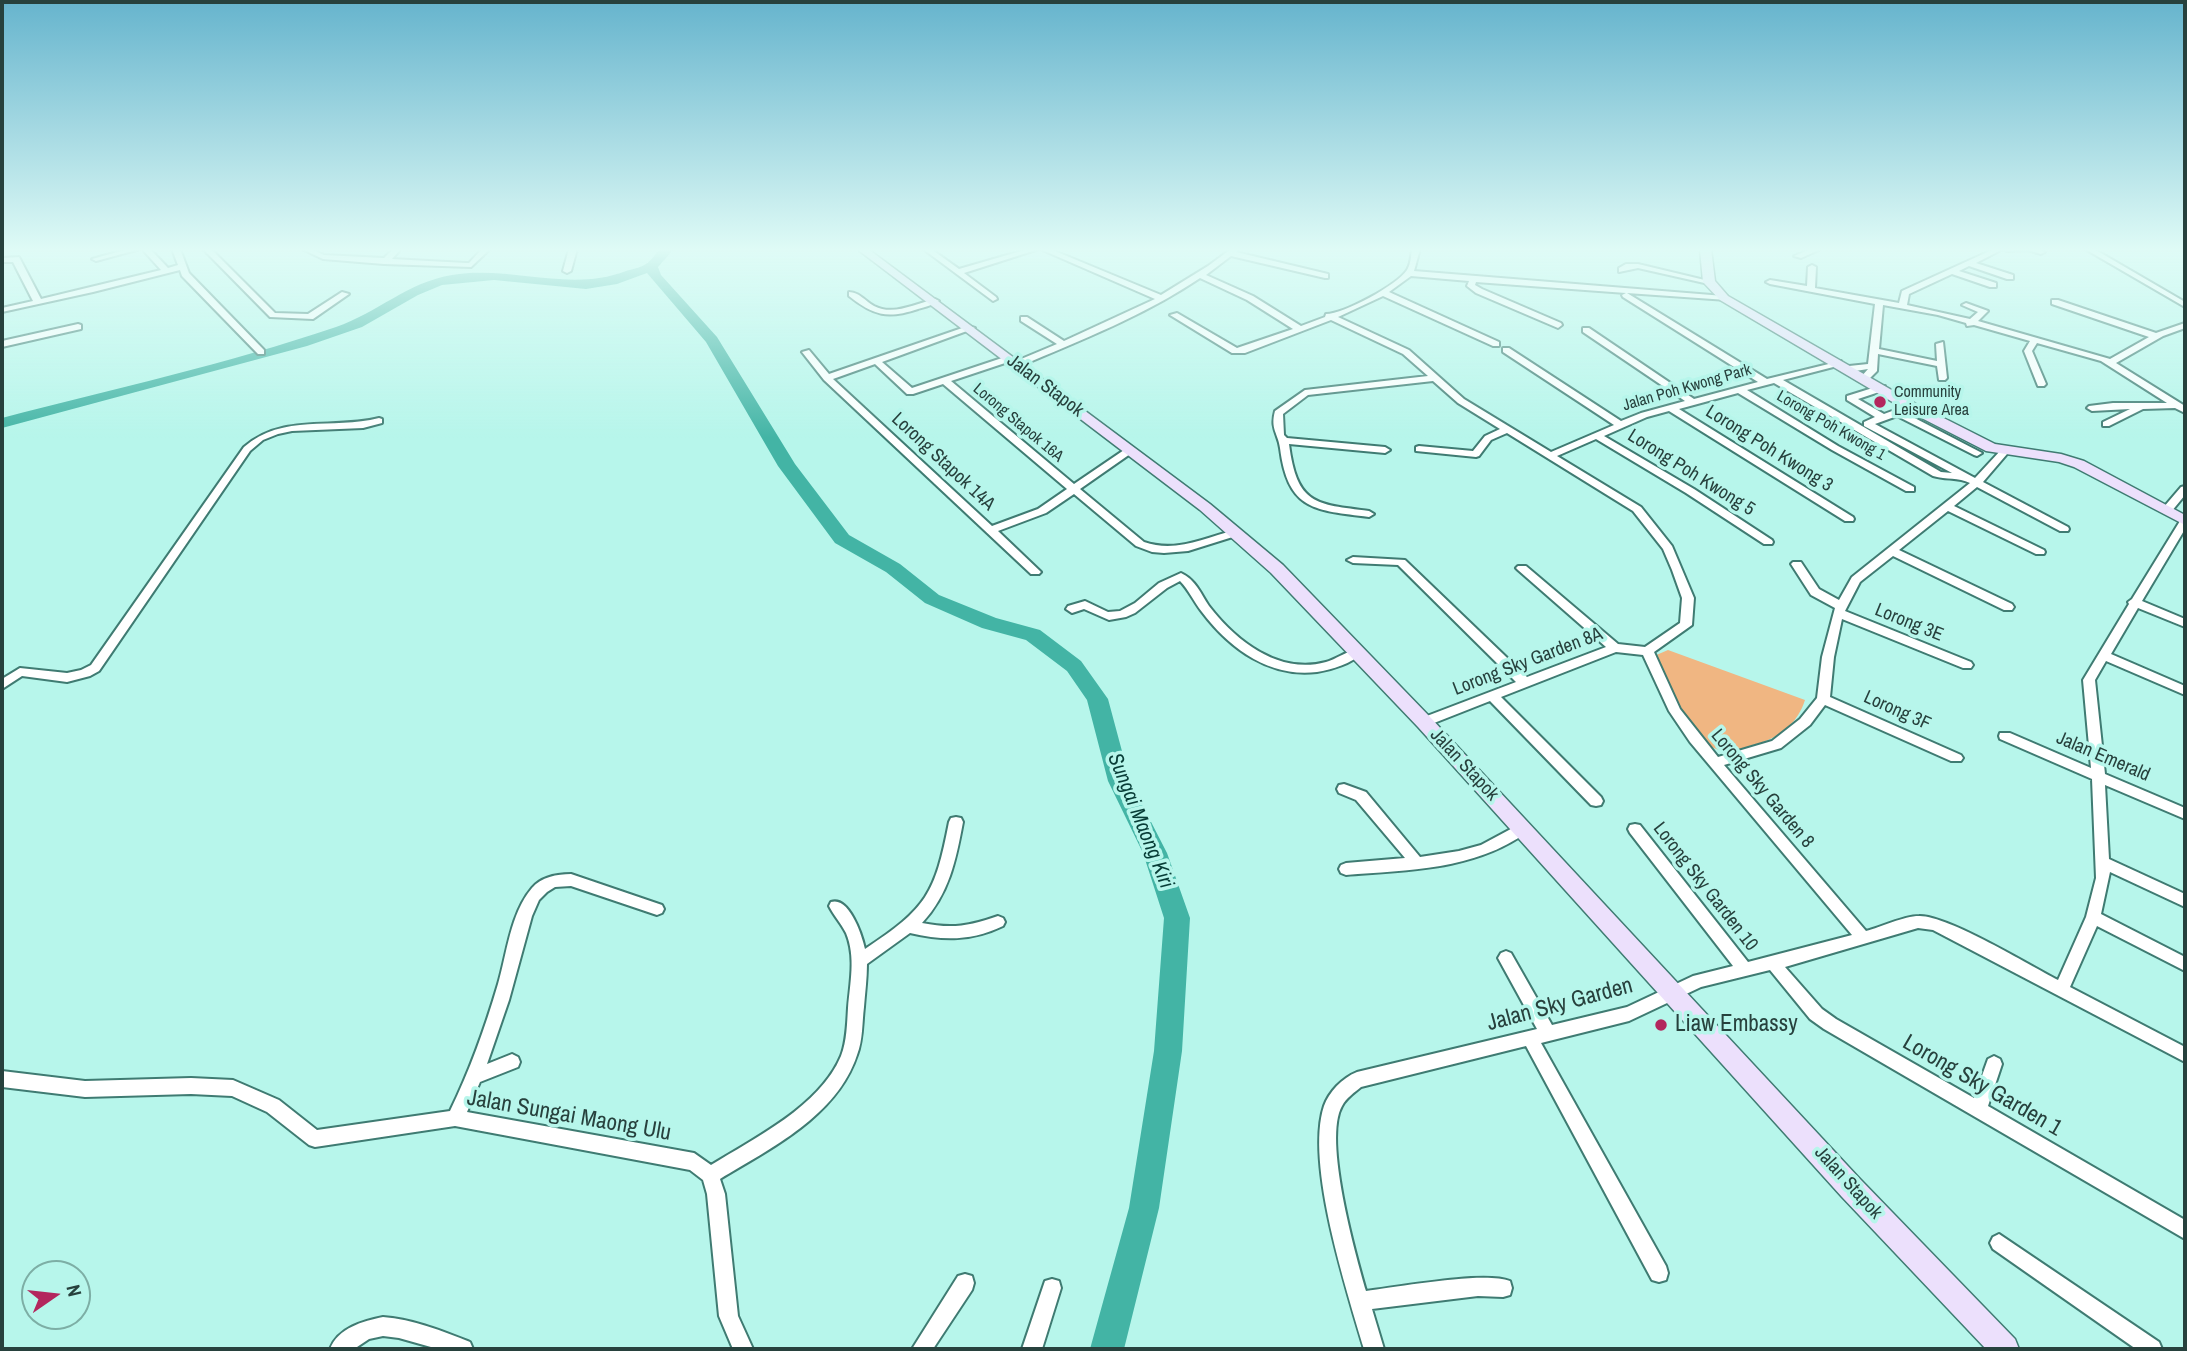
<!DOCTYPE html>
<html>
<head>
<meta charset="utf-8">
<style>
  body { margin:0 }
  #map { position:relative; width:2187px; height:1351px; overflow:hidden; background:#b7f6eb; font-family:"Archivo Narrow",sans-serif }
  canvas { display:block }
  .frame { position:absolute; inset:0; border:4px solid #27413d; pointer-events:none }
  .north { position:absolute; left:21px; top:1260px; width:70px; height:70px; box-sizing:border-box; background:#b7f6eb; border:2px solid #7daea5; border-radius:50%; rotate:76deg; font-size:19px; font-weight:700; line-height:28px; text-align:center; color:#27413d }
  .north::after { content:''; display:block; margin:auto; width:24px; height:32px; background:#b3265d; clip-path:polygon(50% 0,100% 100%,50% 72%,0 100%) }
</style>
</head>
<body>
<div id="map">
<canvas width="2187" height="1351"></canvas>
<div class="frame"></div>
<div class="north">N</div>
</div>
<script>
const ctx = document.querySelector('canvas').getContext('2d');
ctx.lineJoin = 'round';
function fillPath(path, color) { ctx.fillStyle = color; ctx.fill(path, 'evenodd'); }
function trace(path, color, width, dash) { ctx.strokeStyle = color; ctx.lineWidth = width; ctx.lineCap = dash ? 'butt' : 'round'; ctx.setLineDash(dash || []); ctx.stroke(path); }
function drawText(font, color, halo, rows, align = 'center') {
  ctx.font = font + ' "Archivo Narrow",sans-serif'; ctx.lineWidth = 7; ctx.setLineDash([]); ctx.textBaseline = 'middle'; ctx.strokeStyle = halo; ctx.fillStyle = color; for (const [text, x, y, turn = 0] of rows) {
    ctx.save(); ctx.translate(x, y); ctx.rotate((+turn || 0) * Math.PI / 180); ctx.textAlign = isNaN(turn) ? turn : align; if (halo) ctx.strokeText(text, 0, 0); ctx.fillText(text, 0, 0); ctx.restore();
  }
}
fillPath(new Path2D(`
  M1668 650 1805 700C1798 722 1782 736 1760 743 1750 745 1738 751 1728 751 1691 752 1666 683 1654 656Z`), '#f0b682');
fillPath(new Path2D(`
  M660 249H674L658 267 661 275 717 337 795 464 849 535 900 564 939 595 996 618 1040 630 1081 661 1108 699 1130 781 1167 853 1190 918 1182 1051 1159 1208 1124 1349H1090L1129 1208 1154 1051 1164 918 1143 853 1108 781 1087 700 1067 671 1026 640 982 628 925 603 886 572 835 543 778 466 706 342 647 273 617 284 586 289 494 280 442 285 418 295 362 327 307 346 2 428V418C113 389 227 364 336 327 377 313 408 282 452 275 511 265 569 293 626 271 632 269 640 268 646 264 651 261 656 253 660 249Z`), '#43b4a5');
const street = new Path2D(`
  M128 249H140L96 261 92 259Z
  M142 249H150L168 268 178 265 172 249H180L189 273 264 350V354H258L182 276 180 270 93 292 2 312V308L33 301 13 262H2V258L19 257 41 299 161 270Z
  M203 249H211L275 313 308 314 342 292 349 294 313 319 270 317Z
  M302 249H311L324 255 384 258 393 249H401L392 259 466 263H469L482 249H490L471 267 384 264 323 259Z
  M569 249H577L571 271 567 273 563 271Z
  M923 249H931L959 269 1028 249H1039L964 273 996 297 997 299 993 301Z
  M1040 249H1050L1161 295 1208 266 1231 249H1239L1236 252 1328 274V278H1325L1231 256 1206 275 1253 296 1301 326 1325 317 1326 314C1344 314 1397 285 1407 270 1411 264 1411 255 1412 249H1420L1414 271 1724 296H1727V300L1627 293 1767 379 1841 361V365L1783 380 1941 472 1952 473 1864 426V422L1875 417 1847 400V396L1879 386H1885V390L1858 399 1884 414 1908 405H1914V409L1905 413 1982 453 1977 456 1974 455 1897 416 1875 424 1975 478 2001 450H2007V454L1983 482 2068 527 2069 529 2068 531H2060L1977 487 1954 506 2044 550 2045 552 2044 554H2036L1948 511 1899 550 2012 604 2014 607 2012 610H2004L1893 556 1860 582 1845 611 1971 662 1973 665 1971 668H1963L1842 619 1834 657 1830 697 1961 755 1963 758 1961 761H1951L1825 705 1810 725 1781 748 1724 765 1866 931C1881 927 1904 916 1919 916 1947 915 2029 965 2058 980L2086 917 2096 878 2092 779 2000 739 1999 736 2000 733H2010L2091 768 2083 680 2129 604 2128 602 2132 599 2180 521 2185 518V529L2142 601 2185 619V627L2138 608 2111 654 2185 686V695L2106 661 2095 680 2105 774 2185 808V819L2105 785 2109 859 2185 894V907L2110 872 2101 914 2185 957V971L2097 926 2070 987 2185 1047V1062L1933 930 1918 928 1785 967 1822 1009 1836 1019 1974 1098 1988 1059 1994 1056 2000 1059 2002 1064 1988 1106 2185 1220V1239L1824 1029 1810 1019 1770 970 1701 987 1629 1021 1541 1043 1666 1266 1668 1273 1666 1280 1659 1282 1652 1280 1526 1046 1361 1087C1355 1092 1346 1098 1342 1106 1323 1139 1355 1253 1366 1291 1398 1287 1484 1271 1510 1281L1512 1288 1510 1295 1503 1297 1478 1296 1372 1309 1384 1349H1364C1347 1291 1305 1163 1324 1106 1329 1092 1342 1078 1357 1072L1537 1029 1498 958 1501 953 1506 951 1511 953 1552 1025 1627 1007 1693 976 1733 966 1630 833 1628 829 1630 825 1635 824 1640 825 1748 962 1852 935 1690 742 1669 711 1643 655 1616 652 1501 697 1601 797 1603 801 1601 805 1596 806 1591 805 1490 701 1429 725H1419L1418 722 1419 719 1516 682 1398 565 1353 563 1347 560 1353 557 1405 560 1527 677 1606 647 1518 570 1516 568 1518 566H1526L1618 644 1645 647 1680 623 1682 598 1672 570 1663 549 1633 511 1507 433 1491 440 1479 456 1476 457 1416 451V447L1419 446 1473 451 1485 436 1500 429 1458 403 1433 381 1308 395 1283 414 1284 435 1287 438 1385 447 1390 450 1385 453 1289 444C1297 505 1315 504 1369 511L1374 514 1369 517C1315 510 1288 511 1280 448 1278 433 1270 429 1275 411L1305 390 1428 376 1403 354 1331 320 1245 353H1232L1170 315 1177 313 1237 348 1293 329 1247 300 1200 278C1145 315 1082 340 1020 366H1014V362L1057 344 1021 321V317H1027L1064 341 1155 299ZM1411 276 1469 281 1467 286 1476 293 1558 328 1562 325 1561 323 1482 289 1475 285 1476 282 1626 293 1622 295 1623 297 1758 382 1694 399 1589 328H1583V332L1685 401 1641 413 1621 421 1509 348H1503V352L1614 425 1551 452 1464 399 1409 350 1338 317 1383 296 1493 346H1499V342L1389 292ZM1774 383 1933 476C1947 480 1958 477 1970 483L1852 577 1839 600 1819 589 1801 562H1793L1791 564 1811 595 1835 608 1822 657 1817 698 1800 719 1772 741 1718 757 1680 709 1654 652 1692 625 1694 598 1672 546 1641 507 1557 456 1596 439 1686 493 1764 544H1772L1773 542 1772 540 1694 489 1604 436 1647 417 1669 411 1845 521H1853L1854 519 1853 517 1679 409 1738 393 1832 450 1906 491H1914V487L1838 446 1747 390Z
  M1811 249H1821L1801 258 1794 256Z
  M1994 249H2003L1976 263 2013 275V279H2007L1969 266 1959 271 1996 283V287H1990L1952 274 1909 294 1907 305 1970 319 1978 312 1962 305 1966 303 1988 311 1978 321 2110 359 2149 337 2052 304V300H2058L2156 333 2185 323V328L2163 336 2116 363 2185 406V413L2175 408 2143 409 2109 426H2103V422L2130 409 2092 411 2087 408 2089 406 2113 403H2167L2101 361 2037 343 2032 351 2046 384 2044 386H2038L2024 351 2030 341 1974 325 1967 326 1966 323 1938 315 1883 305 1879 349 1937 361 1936 344 1943 342 1947 378 1945 380H1939L1937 366 1878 354 1877 371 1868 380H1862L1860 378 1868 369 1849 372 1845 369 1849 366 1868 364 1875 304 1770 284 1766 282 1770 280 1807 286 1808 267 1812 265 1816 267 1815 288 1899 303 1902 291Z
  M2003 249H2038L2045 252 2041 254 2028 250 2007 251Z
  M2085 249H2094L2185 302V307Z
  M1626 264H1638L1713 282 1709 284 1638 268 1619 272V268Z
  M849 292C859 292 865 301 874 306 893 316 915 304 935 299L939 301C933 305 925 307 918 309 888 319 874 316 849 296Z
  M78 324 81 325V329L2 347V341Z
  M968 326 975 328 882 362 912 388 1005 357H1011V361L951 381 1074 484 1127 448H1133V452L1080 489 1144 542C1176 553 1204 538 1235 530L1240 533 1239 535 1188 551 1164 553 1152 552 1136 546 1074 494 1046 513 998 531 1041 572 1039 574H1031L824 380 802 352 809 350 829 374ZM875 364 907 394H913L943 384 1067 489 1038 509 992 526 833 379Z
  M379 418 382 419V423L363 428 292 431 278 434 263 440 250 451 99 671 90 676 67 682 22 676 2 689V679L20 668 67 673 81 670 91 665 244 447C283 413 332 430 379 418Z
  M2185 486V495L2171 512H2163L2162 510 2163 508 2181 487Z
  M1181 573C1195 579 1201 594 1209 606 1236 641 1279 675 1326 662 1336 659 1346 652 1356 649L1362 653C1352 663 1332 670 1317 672 1270 678 1230 649 1202 612 1194 602 1189 590 1180 581L1167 588 1135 613 1126 617 1109 620 1084 609 1072 613 1066 609 1068 606 1085 601 1108 612 1120 611 1135 603 1159 583Z
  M1344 784 1366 792 1420 857 1459 851 1481 845 1522 823 1527 824 1529 828 1527 832C1475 870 1408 870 1346 875L1341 873 1339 869 1341 865 1346 863 1405 858 1356 800 1339 793 1337 789 1339 785Z
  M956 817 961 818 963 822C956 860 949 894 922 923 952 929 970 926 998 916L1003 918 1005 922 1003 926C972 941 944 941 910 933L867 964C867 979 865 993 864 1007 862 1023 863 1040 857 1055 837 1116 771 1148 720 1179L725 1194 738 1316 753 1349H733L719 1316 707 1194 703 1180 690 1170 455 1126 315 1147 309 1145 267 1112 232 1096 191 1094 85 1097 2 1087V1071L85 1081 191 1078 233 1080 279 1100 317 1130 450 1111C470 1070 485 1028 498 984 507 954 510 914 532 888 541 877 557 874 571 874L662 905 664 909 662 913 657 915 571 886 555 887 547 892 539 900 532 916 509 1000 487 1064 512 1054 518 1057 520 1062 518 1067 480 1082 467 1112 694 1153 711 1165C755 1138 820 1106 841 1056 847 1041 847 1023 848 1008 850 983 856 957 846 933 841 923 834 916 829 906L831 902C849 896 862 935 865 949 927 908 935 894 949 822L951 818Z
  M1999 1234 2159 1342 2162 1349H2136L1993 1249 1990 1243 1993 1237Z
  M965 1274 972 1276 974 1283 972 1290 933 1349H912L958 1276Z
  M1052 1279 1059 1281 1061 1288 1042 1349H1022L1045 1281Z
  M383 1317C413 1319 442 1331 470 1342L473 1349H438L399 1338 383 1336 369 1339 354 1349H330C338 1328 363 1321 383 1317Z`);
const secondary = new Path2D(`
  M857 249H868L1210 504 1283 565 1430 717 1860 1179 2015 1339 2019 1349H1986L1842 1197 1418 727 1271 573 1200 510Z
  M1700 249H1711L1715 281 1728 296 1916 404 1995 444 2061 454 2084 461 2185 515V525L2074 467 2059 462 1986 451 1906 410 1720 300 1703 282Z`);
trace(street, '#3f7b72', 4);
trace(secondary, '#3f7b72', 3);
fillPath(street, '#fff');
fillPath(secondary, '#ece0fc');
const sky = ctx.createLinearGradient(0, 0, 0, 438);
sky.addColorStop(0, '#66b4cd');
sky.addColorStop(0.57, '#dffbf6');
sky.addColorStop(1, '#dffbf600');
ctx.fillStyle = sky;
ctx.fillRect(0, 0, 2187, 438);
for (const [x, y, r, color] of [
  [1880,402,7,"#b3265d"],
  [1661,1025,7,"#b3265d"]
]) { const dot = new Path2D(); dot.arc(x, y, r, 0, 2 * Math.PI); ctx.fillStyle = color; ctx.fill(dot); trace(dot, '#b7f6eb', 2.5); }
drawText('16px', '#27413d', '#b7f6eb', [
  ["Jalan Poh Kwong Park",1687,388,-16],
  ["Lorong Stapok 16A",1018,423,40],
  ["Lorong Poh Kwong 1",1831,426,30]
]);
drawText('16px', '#27413d', '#b7f6eb', [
  ["Community",1894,393],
  ["Leisure Area",1894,411]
], 'left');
drawText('19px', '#27413d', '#b7f6eb', [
  ["Jalan Stapok",1045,386,37],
  ["Lorong Poh Kwong 3",1769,449,32],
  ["Lorong Stapok 14A",943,462,43],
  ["Lorong Poh Kwong 5",1691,473,32],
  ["Lorong 3E",1909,623,22],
  ["Lorong Sky Garden 8A",1528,662,-21],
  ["Lorong 3F",1897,711,24],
  ["Jalan Emerald",2103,757,23],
  ["Jalan Stapok",1464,765,47],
  ["Lorong Sky Garden 8",1762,789,50],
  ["Lorong Sky Garden 10",1705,887,52],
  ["Jalan Stapok",1848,1183,48]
]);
drawText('italic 21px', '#083d37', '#b7f6eb', [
  ["Sungai Maong Kiri",1140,821,68]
]);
drawText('23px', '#27413d', '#b7f6eb', [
  ["Jalan Sky Garden",1560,1005,-15],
  ["Lorong Sky Garden 1",1982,1086,30],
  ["Jalan Sungai Maong Ulu",569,1116,10]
]);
drawText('23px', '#27413d', '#b7f6eb', [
  ["Liaw Embassy",1675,1025]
], 'left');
</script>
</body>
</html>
